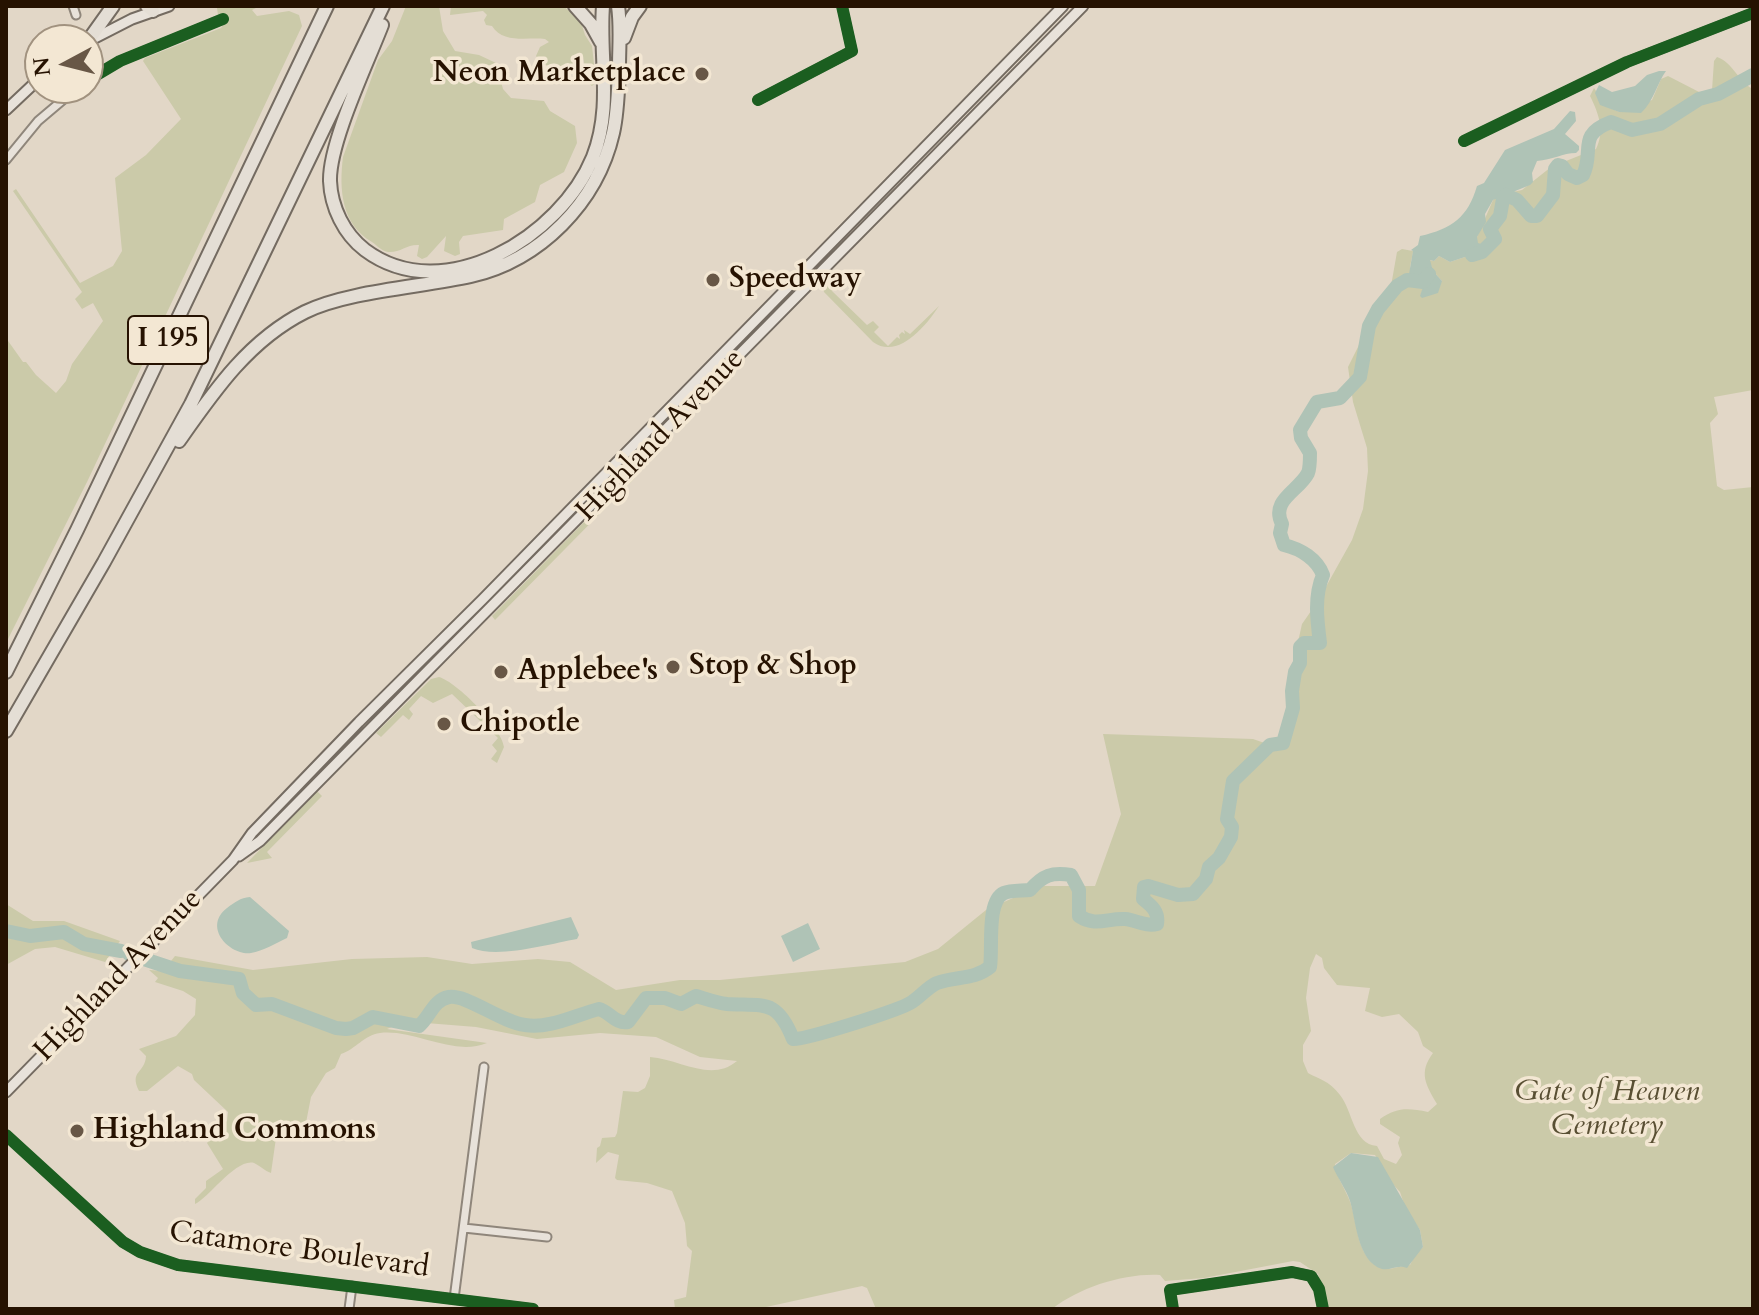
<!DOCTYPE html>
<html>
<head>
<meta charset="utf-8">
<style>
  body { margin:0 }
  #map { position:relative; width:1759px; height:1315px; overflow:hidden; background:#e2d7c7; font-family:Cardo,serif }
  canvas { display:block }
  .frame { position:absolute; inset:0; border:8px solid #261201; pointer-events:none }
  .north { position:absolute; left:24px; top:24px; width:80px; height:80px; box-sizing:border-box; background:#f3e7d3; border:2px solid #a1927f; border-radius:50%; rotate:263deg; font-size:22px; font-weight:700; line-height:32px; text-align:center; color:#261201 }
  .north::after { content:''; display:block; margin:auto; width:28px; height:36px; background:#685746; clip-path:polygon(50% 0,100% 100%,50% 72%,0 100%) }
</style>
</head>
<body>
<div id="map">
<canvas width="1759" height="1315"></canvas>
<div class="frame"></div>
<div class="north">N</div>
</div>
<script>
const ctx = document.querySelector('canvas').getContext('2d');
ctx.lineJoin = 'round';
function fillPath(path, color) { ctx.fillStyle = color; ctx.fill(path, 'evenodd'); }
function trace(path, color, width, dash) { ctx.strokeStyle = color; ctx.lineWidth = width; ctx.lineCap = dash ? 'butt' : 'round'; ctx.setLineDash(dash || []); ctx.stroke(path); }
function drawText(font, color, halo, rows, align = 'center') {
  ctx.font = font + ' Cardo,serif'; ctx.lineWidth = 7; ctx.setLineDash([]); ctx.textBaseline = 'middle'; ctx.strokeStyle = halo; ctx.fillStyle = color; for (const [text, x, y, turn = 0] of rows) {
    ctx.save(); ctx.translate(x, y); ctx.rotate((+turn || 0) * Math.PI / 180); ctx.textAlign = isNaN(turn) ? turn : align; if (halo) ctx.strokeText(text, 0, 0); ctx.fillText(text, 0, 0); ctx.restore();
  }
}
fillPath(new Path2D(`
  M233 6H260L252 10 257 16 289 11 299 15 302 26 87 482 6 643V338L23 362H26L36 375 56 393 66 381 72 364 103 321 93 303 82 309 75 299 82 292 13 191 16 189 80 283 113 266 122 251 115 178 146 155 181 119 143 61 145 58 221 28 227 19 218 15 217 8Z
  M406 6H439L443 31 455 51 479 55 496 63 503 89 511 98 544 101 550 111 575 126 577 143 564 172 540 185 535 202 504 219 503 230 463 236 459 242 460 254 455 256 444 251 446 236 427 257 422 259 417 256 419 245C407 244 400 253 388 252 380 250 378 246 372 242 341 224 339 189 343 157L378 60 392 41Z
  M451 6H563L580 19 585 35 592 46 596 82 592 86 587 82 583 56 571 73 543 64 536 56 540 47 549 42 545 39C527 37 503 44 492 26L486 25 484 20 487 15 483 11 450 15Z
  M1717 57C1734 63 1737 81 1753 89V390L1714 397 1718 414 1710 423 1717 486 1724 490 1753 487V1309H1326L1318 1274 1300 1262 1293 1261 1204 1278 1165 1281 1160 1275C1125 1273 1080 1287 1052 1309H876L867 1288 862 1286 757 1309H675L674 1300 686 1297 692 1251 687 1246 685 1223 672 1191 647 1183 617 1180 615 1178 619 1155 608 1152 596 1163 597 1148 600 1146 602 1138 615 1137 617 1133 623 1091 638 1092 645 1088 650 1076V1057C680 1059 711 1083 737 1061L700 1057 656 1037 600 1033 537 1039 476 1027 426 1023 399 1024 387 1029 487 1043C453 1057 415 1029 380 1033 364 1035 356 1049 341 1054L335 1068 326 1073 311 1097 303 1138H276L271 1173C265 1171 259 1165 254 1163 236 1158 208 1199 195 1204V1199L206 1188V1181L223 1169 207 1143C214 1135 217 1126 227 1121L228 1112 194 1080 192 1074 178 1066 147 1091H139C129 1070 145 1074 146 1056L139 1049 176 1036 195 1015 196 999 183 991 155 982 158 978 149 970 163 971 175 956 253 970 352 959 427 957 472 964 538 959 570 962 616 990 680 980H720L905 962 938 949 986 910 1040 886H1095L1121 814 1103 734 1253 739 1276 747 1299 707 1294 660 1302 624 1318 601 1352 540 1363 509 1368 471 1367 448 1353 402 1348 367 1359 345 1388 303 1397 252 1402 249 1413 251C1412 262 1406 272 1415 280 1424 288 1418 278 1423 289L1442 281 1433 271 1429 260 1434 261 1439 256 1450 262 1477 253V237L1493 200 1499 195 1522 190 1551 167 1596 149C1605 131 1599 114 1590 96L1594 88 1606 106 1619 112 1652 100 1661 79 1668 76 1703 94 1712 90 1714 61ZM1316 954 1322 958 1324 968 1337 985 1370 988 1365 1011 1382 1017 1399 1014 1418 1032 1423 1046 1433 1053C1418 1073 1426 1085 1437 1104L1428 1112C1408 1108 1397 1107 1380 1119V1124L1400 1137 1398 1143 1402 1155 1396 1164 1384 1159 1377 1146C1353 1144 1353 1111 1340 1095 1329 1081 1323 1081 1308 1073L1303 1061V1045L1311 1031 1306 998 1310 968ZM1351 1153 1375 1155 1390 1181 1400 1192 1406 1210 1420 1230 1423 1247 1415 1255 1410 1265C1400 1265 1389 1272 1379 1267 1355 1255 1358 1220 1349 1199 1344 1187 1337 1178 1335 1164Z
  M830 273 836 285 832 291 867 325 873 321 879 327 874 332 888 346 897 337 900 339 899 335 902 332 905 334 904 330 910 334 939 306C926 326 898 360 873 342L824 292 822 284Z
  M631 474 635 478 495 620 492 616Z
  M439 677C457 682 502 728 504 747L497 763 491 759 497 751 492 745 498 738 452 694 433 703 421 696 409 709 413 714 409 720 403 715 381 737 376 733 431 679Z
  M317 791 322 796 267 852 272 858 247 863Z
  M6 904 33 921H64L120 941 105 962 55 947 35 949 6 965Z`), '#cbcaa9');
fillPath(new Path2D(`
  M1659 71H1666C1657 83 1654 101 1641 113L1619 112 1600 105 1595 93 1599 85 1612 92 1635 86 1647 75Z
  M1570 111 1575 112 1576 121 1565 134 1579 146V150L1576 153C1563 153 1552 160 1537 161L1532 173 1533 182 1530 185 1493 200 1485 214 1486 222 1477 237 1478 243 1491 247 1483 256 1477 253 1450 262 1439 256 1434 261 1430 260 1433 271 1442 281 1438 293 1422 298 1420 296 1423 287 1409 274 1413 251 1411 250 1418 245 1420 236C1452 229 1468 217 1477 186L1484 183 1505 150 1554 129Z
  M250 897 289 931 287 938C276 943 263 951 251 953 230 956 202 927 227 908 235 902 240 898 250 897Z
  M571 917 579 935 577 939C549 944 497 959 472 948L471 942Z
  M808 923 820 949 793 962 781 936Z
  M1351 1153 1378 1157 1420 1230 1423 1247 1407 1268C1397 1264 1391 1271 1382 1269 1357 1261 1356 1220 1350 1201 1346 1189 1338 1179 1333 1167Z`), '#afc3b6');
trace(new Path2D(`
  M1472 255 1482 252 1495 239 1490 229 1500 216 1503 199 1506 195 1517 200 1531 216H1537L1553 195 1555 169 1558 165 1562 166 1568 174 1577 178 1583 175C1595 151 1576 135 1611 122L1632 130 1660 124 1699 99 1718 94 1753 75
  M6 931 30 936 64 932 84 944 121 951
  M129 954 180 971 239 979 243 993 256 1005 272 1004 336 1028 346 1029 353 1028 373 1017 419 1026C430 1017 433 1000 449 997 466 994 501 1022 525 1025 550 1029 575 1015 599 1009 610 1012 615 1024 628 1022L646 998H665L681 1004 696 996C706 999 717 1003 727 1004 765 1006 777 999 793 1039 805 1040 900 1010 912 1002 921 996 928 987 937 983 956 976 974 980 990 967 993 949 986 901 1004 893 1011 890 1022 891 1030 890 1043 875 1052 872 1071 875L1079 890V916C1096 927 1107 918 1125 919 1136 920 1146 927 1157 924 1159 912 1152 906 1143 899L1144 887 1148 886 1178 895 1193 894 1206 879 1209 867 1219 858 1231 837 1232 827 1227 819 1233 781 1270 745 1283 743 1293 708 1292 691 1295 672 1300 663V647L1304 643H1320C1317 620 1314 596 1323 575 1317 559 1301 549 1284 545L1280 533 1282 524C1270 500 1299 491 1308 473 1310 468 1310 458 1310 453L1301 438 1300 430 1317 402 1340 398 1360 377 1369 326 1378 309 1397 286 1407 280 1423 282 1429 274`), '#afc3b6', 14);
const minor = new Path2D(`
  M73 6 76 15
  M88 80 120 61 223 19
  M758 100 852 51 842 6
  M1464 141 1627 62 1753 13
  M6 160 38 121 77 88
  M6 1135 123 1242 140 1252 178 1265 533 1309
  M464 1228 547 1237
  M454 1299 484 1067
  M349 1309 352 1286
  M1173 1309 1170 1290 1292 1272 1311 1276 1319 1289 1323 1309`);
const secondary = new Path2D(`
  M91 40 132 19 169 6
  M6 110 40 78
  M239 856 260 841 1083 6
  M6 1092 233 860 252 833 359 722 482 600 1063 6`);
const motorway = new Path2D(`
  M147 6 153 11
  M575 6 591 24 601 42
  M382 25C367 64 329 143 330 181 331 207 344 234 365 250 444 309 561 236 593 157 613 106 599 58 603 6
  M624 38 632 17 640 6
  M88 41 113 6
  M179 441C214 391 249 340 305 312 348 291 422 287 471 276 540 260 597 203 613 133 618 111 618 89 619 67 619 47 621 26 618 6
  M6 672 77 530 327 6
  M6 731 104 562 191 404 383 6`);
trace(minor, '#8f867b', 11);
trace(secondary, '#746b61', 13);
trace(motorway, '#746b61', 16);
trace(minor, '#e8e2da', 7);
trace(secondary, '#e8e2da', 9);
trace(motorway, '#e4ded5', 12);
trace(new Path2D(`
  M88 80 120 61 223 19
  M758 100 852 51 842 6
  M1464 141 1627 62 1753 13
  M6 1135 123 1242 140 1252 178 1265 533 1309
  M1173 1309 1170 1290 1292 1272 1311 1276 1319 1289 1323 1309`), '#1b5e20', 12);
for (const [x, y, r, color] of [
  [702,74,8,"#685746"],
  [713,280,8,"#685746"],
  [673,667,8,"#685746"],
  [501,672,8,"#685746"],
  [444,724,8,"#685746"],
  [77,1131,8,"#685746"]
]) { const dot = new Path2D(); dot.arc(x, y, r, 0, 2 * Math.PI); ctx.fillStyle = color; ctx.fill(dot); trace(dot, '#f3e7d3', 3); }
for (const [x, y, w] of [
  [168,340,80]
]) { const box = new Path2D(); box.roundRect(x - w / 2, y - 24, w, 48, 6); ctx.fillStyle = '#f3e7d3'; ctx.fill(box); trace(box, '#261201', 2); }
drawText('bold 28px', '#261201', null, [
  ["I 195",168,340]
]);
drawText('bold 30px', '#261201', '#f3e7d3', [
  ["Neon Marketplace",686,74,"right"],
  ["Speedway",729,280],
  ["Stop & Shop",689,667],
  ["Applebee's",517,672],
  ["Chipotle",460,724],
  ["Highland Commons",93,1131]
], 'left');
drawText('30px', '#261201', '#f3e7d3', [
  ["Highland Avenue",661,436,-46],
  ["Highland Avenue",119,976,-46],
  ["Catamore Boulevard",299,1251,8]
]);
drawText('italic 30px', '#594f33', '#f3e7d3', [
  ["Gate of Heaven",1607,1093],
  ["Cemetery",1607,1127]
]);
</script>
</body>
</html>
